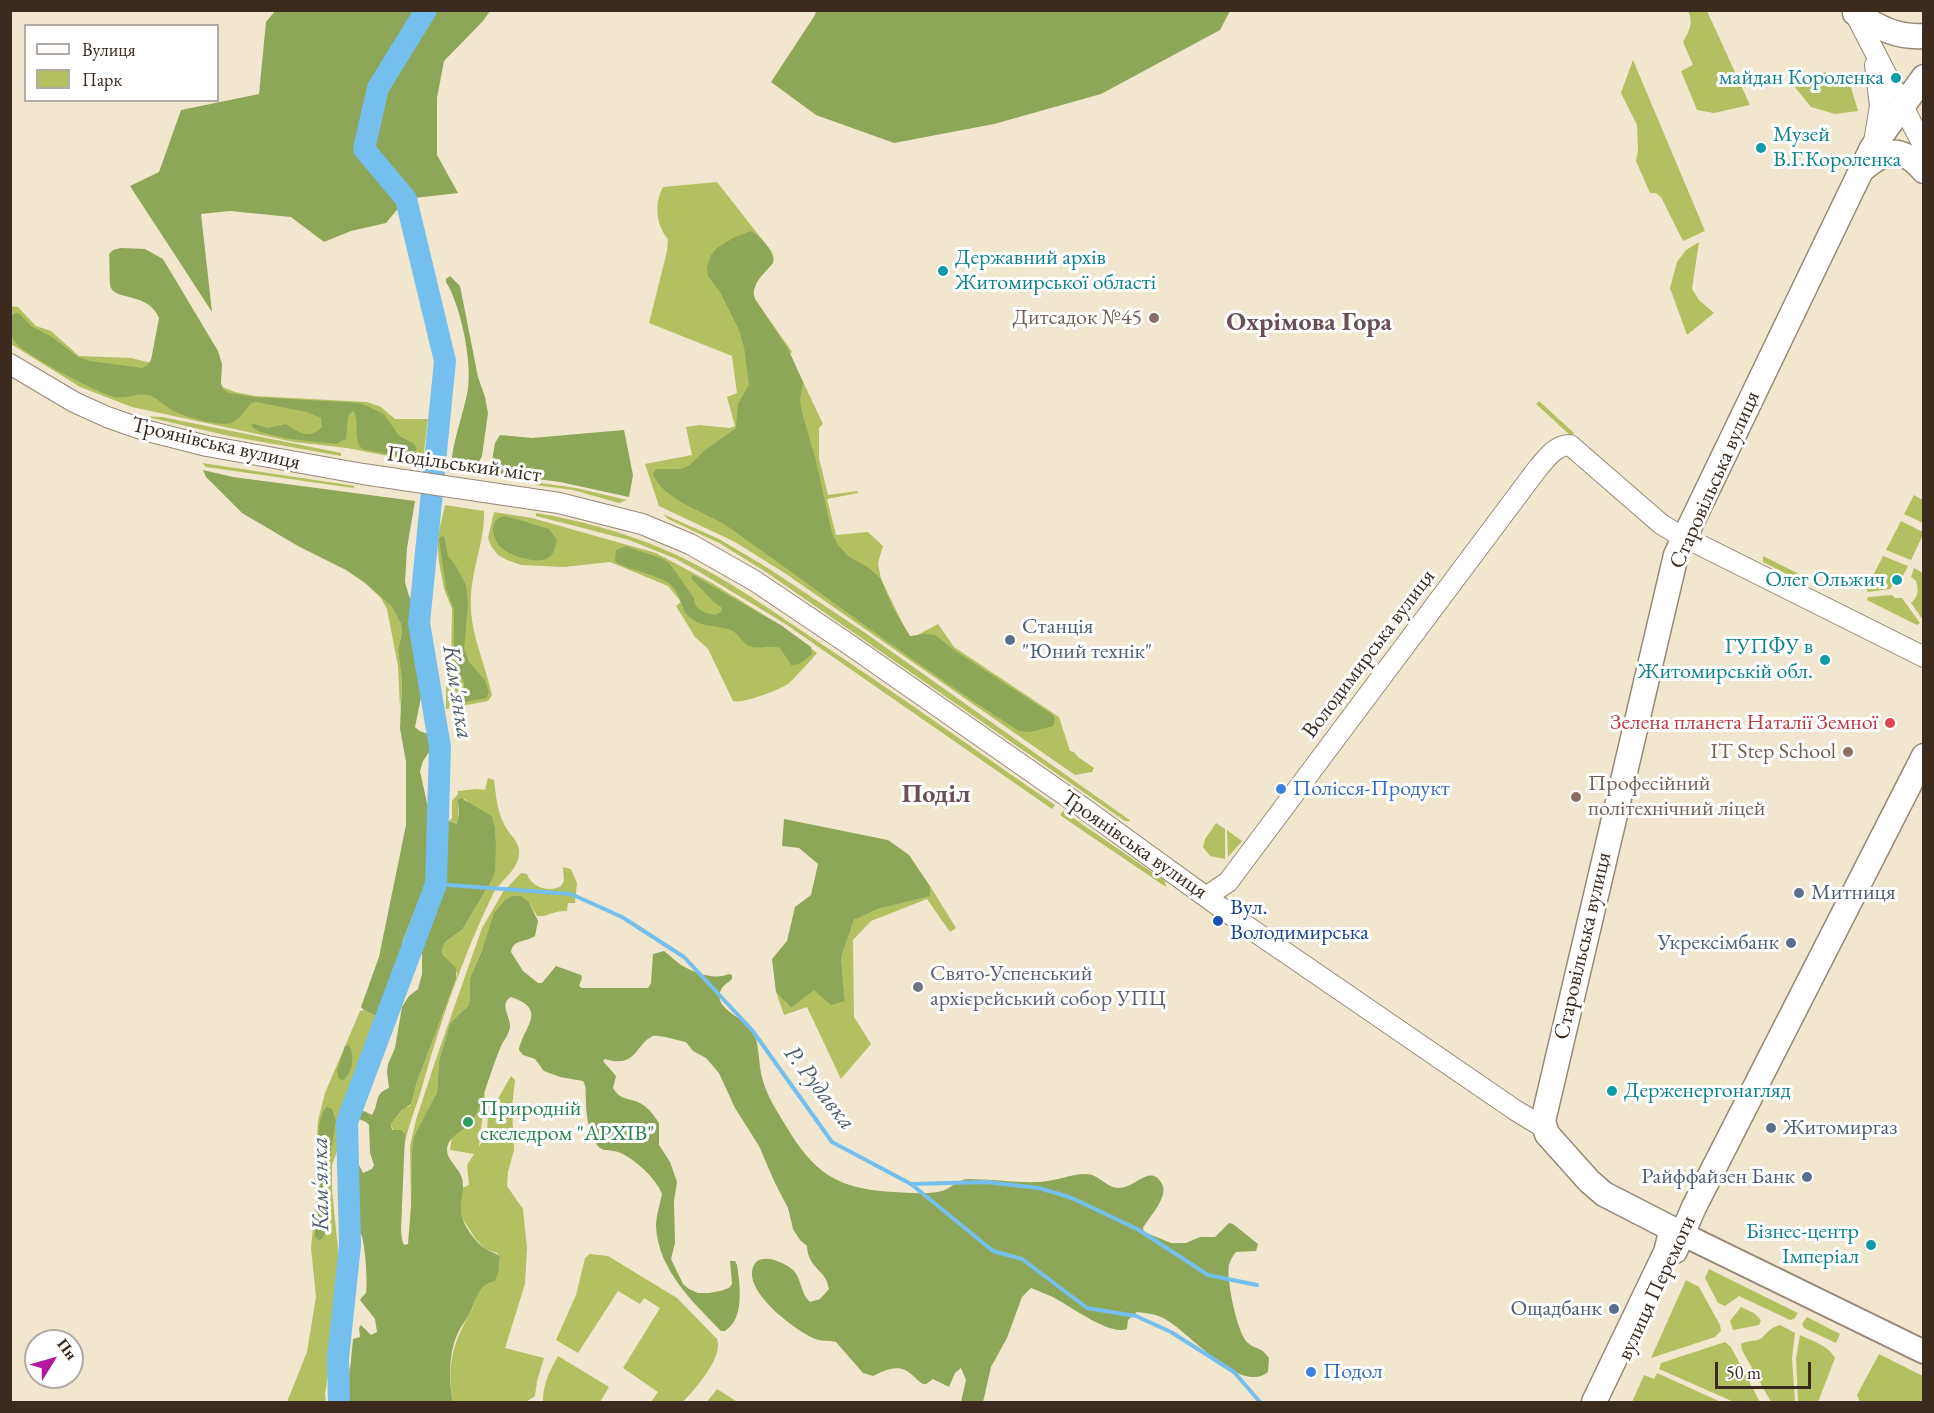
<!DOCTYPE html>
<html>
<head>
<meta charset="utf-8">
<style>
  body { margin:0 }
  #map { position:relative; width:1934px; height:1413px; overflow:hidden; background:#f1e7ce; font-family:"EB Garamond",serif }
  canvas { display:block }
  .frame { position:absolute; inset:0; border:12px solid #3b2a1e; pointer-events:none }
  .legend { position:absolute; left:24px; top:24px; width:195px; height:78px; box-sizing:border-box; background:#fff; border:2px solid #b1aaa5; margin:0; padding:8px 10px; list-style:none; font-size:18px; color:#3b2a1e }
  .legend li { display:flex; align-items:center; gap:12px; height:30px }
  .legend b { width:30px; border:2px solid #b1aaa5 }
  .north { position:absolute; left:24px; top:1329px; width:60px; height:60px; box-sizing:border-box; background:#fff; border:2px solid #b1aaa5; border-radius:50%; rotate:53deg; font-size:16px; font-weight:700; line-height:24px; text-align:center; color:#3b2a1e }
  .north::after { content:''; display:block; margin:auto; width:21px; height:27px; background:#b5179e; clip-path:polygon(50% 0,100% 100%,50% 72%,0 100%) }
  .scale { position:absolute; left:1715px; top:1362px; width:96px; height:27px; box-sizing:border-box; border:3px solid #3b2a1e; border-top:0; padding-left:8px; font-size:18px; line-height:21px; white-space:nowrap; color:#3b2a1e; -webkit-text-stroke:4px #fff; paint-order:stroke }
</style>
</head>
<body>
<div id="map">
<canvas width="1934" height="1413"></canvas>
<div class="frame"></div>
<ul class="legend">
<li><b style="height:8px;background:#fff"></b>Вулиця</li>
<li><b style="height:16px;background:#b3c061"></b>Парк</li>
</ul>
<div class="north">Пн</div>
<div class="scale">50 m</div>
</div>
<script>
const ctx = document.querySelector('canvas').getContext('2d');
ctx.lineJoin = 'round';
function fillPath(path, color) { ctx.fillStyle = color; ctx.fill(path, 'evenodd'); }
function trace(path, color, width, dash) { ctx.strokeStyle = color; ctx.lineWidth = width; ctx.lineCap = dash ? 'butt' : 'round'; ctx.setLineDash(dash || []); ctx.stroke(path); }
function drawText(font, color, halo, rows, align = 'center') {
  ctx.font = font + ' "EB Garamond",serif'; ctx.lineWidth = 6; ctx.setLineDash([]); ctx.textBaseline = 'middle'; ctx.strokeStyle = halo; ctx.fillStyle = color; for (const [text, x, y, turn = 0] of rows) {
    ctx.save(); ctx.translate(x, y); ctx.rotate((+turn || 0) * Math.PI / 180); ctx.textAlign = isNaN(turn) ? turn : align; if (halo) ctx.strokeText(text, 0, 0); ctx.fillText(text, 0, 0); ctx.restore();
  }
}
fillPath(new Path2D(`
  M1688 11H1707L1750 105 1714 113 1697 110 1681 71 1693 65 1683 42C1689 31 1694 23 1688 11Z
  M1633 60 1705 231 1683 241 1661 197 1656 193H1650L1636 161 1638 151 1637 125 1621 93Z
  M1826 72 1850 84 1858 111 1835 114 1811 107 1794 86V82L1803 76Z
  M717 182 772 252 774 259 773 263C764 274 750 284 755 299L792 352 790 354 823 424 819 428V458L828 495 857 491 858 493 827 499 836 535 868 532 883 546 878 563 881 579 910 639 938 624 954 647 1059 717 1070 751 1074 752 1078 757 1094 768 1092 772 1075 775 786 574 735 542 659 506 645 464 692 455 686 427 699 425 730 428 735 426 727 397 737 393 732 356 649 323 667 251 668 239C656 225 654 204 663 187Z
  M1699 242 1692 289 1699 300 1714 313 1687 335 1670 288 1677 262 1686 250Z
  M10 306 18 307 36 326 51 331 79 356 131 358 180 370 235 392 255 396 367 402 381 407 395 419H428L424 452V463L347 448 294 442 132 407 80 387 11 344Z
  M1539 401 1574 433 1571 436 1536 404Z
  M143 416 162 417 341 453V456L229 436Z
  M202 463 355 486 353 488 206 467Z
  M541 483 576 488 627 500 619 503 573 490 535 485Z
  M1914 495 1923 500V523L1904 514Z
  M445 505 484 511C485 541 472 567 471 597 469 632 485 662 492 695L488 701 446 709V683L451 661 452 609 444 589 439 562 437 540Z
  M494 512 532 518 656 553 712 583 782 626 817 653C813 658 793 680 788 684 779 690 743 704 733 701L708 649 695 637 676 606 681 602 668 586 610 562 564 567 521 565 507 560 498 555 491 546 488 538Z
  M536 513C579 520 623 532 663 549 715 571 764 605 811 637 893 691 974 749 1055 805L1052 809 784 623 696 570 674 558 629 540 536 516Z
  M663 514 719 539 768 568 864 632 1131 821H1125L766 572 719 543 668 519Z
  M1901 521 1923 532V535L1911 560 1886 550Z
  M1763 556 1807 578 1805 583 1763 562Z
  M1883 556 1908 566 1900 581 1894 583 1890 589 1868 592 1866 589Z
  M1914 568 1923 573V620L1911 603C1918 597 1919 590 1916 581L1911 577Z
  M365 583 392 607 401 624 402 633 398 650 402 681 400 709 398 666 387 609 381 598Z
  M1892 595 1895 598H1902L1920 623 1917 625 1867 600 1868 597Z
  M488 778 494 780C496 794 497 811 504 824 509 835 521 842 519 855 517 872 499 881 492 896 464 954 440 1022 423 1084 417 1106 407 1127 404 1149V1131L393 1130 391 1124 405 1107 410 1106 411 1104 417 1082 456 979 457 973 443 955 442 950 445 942 462 930 492 880 496 843 495 827 492 816 469 803 465 799 458 806 459 820 457 824 449 821 452 818V801L458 794 457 791 476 789 485 790Z
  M1063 811 1165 881 1166 887 1067 820 1060 815Z
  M1216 823 1225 829V859L1210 856 1203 847 1205 839Z
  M1227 830 1242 841 1228 857Z
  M563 867 571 869 577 883 575 903H568L567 911C554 910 548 917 537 916L529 902 488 935 470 978V999L468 1006 450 1023 439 1061 437 1092 413 1143 411 1206 410 1146 416 1120 437 1056 482 928 503 892 521 873 527 874C531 887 549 893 561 886L564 881Z
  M930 886 956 928 950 932 927 899 871 921 853 940 854 1017 871 1044 841 1079 807 1007 784 1015 776 992 791 1008 814 989 845 1001 841 958 854 920 878 909 929 896Z
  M364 1010 378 1017 383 1025C381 1029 371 1049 367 1052L360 1085 351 1108 350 1117 353 1128 344 1132 332 1165V1190L339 1259 337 1286 340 1309V1330L339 1341 328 1375 325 1394 326 1402H287L307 1352 316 1297 311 1248 316 1198 314 1184 318 1121 325 1093 360 1011Z
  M511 1076 515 1080 512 1107 514 1150 508 1172 507 1186 523 1209 527 1248 525 1284 505 1348 544 1358 537 1381 535 1396 526 1402H453C447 1365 452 1345 470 1313 474 1306 475 1297 479 1291 484 1283 493 1277 499 1270L500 1258 497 1253 485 1249 475 1238 462 1218 460 1208 462 1188 469 1185 467 1165 474 1154 450 1150 458 1091 485 1094 479 1147 487 1132 488 1116Z
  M590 1254 608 1256 677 1298 717 1339C724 1357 695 1389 683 1402H651L658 1392 623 1368 660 1308 644 1298 640 1304 618 1291 578 1353 556 1340 576 1295 585 1258Z
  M1709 1269 1798 1313 1794 1319 1790 1320 1739 1296 1725 1306 1718 1303 1705 1278Z
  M1686 1280 1699 1287 1720 1325 1721 1331 1715 1337 1651 1358Z
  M1741 1307 1754 1313 1761 1320 1759 1325 1733 1330 1730 1321Z
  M1807 1317 1840 1334 1836 1343 1804 1328 1802 1324Z
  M1780 1325 1795 1333 1792 1358 1795 1402H1771L1742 1350 1741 1344C1747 1340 1754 1342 1760 1339 1769 1333 1767 1329 1780 1325Z
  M1800 1335C1812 1341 1828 1345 1835 1358L1818 1402H1798L1796 1359Z
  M1725 1342 1731 1347 1760 1402H1734L1659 1369 1661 1363Z
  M1879 1354 1923 1376V1402H1860L1857 1395Z
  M558 1356 609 1387 600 1402H543C543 1384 549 1372 558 1356Z
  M352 1362 347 1402H339V1395Z
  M1657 1373 1721 1402H1632L1644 1375 1654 1379Z
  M717 1389 736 1401 737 1402H707Z`), '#b3c061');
fillPath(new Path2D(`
  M275 11H490L483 21 444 61 437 98V155L458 193 406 199 386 223 351 231 324 242 291 217 230 211 201 214 212 312 130 186 159 172 181 110 259 94 266 22Z
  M816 11V10L1230 11 1220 30 1101 94 994 124 894 143 816 115 771 82 815 15Z
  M751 231C761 237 775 251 773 263 764 274 750 284 755 299L788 349 803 382 800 399 801 409 816 461 832 533 838 545 848 556 869 568 881 579 892 606 910 636 924 634 935 635 954 650 1053 715 1055 719 1053 726 1030 732 1019 731C920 668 826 596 730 528 709 513 662 500 653 474L656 469H681L690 465 705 450 736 428 738 404 749 385 744 347 739 330 720 292 708 276 707 267 711 255 717 248 733 238Z
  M121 248 145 249 163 259 218 351 222 364 221 383 223 389 229 393 254 397 360 403 384 414 399 436 413 443 417 448 413 456 408 458 362 449C352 437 360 424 354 411L351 412 348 417 346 439 336 444C320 442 258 438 251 425L254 424 268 428 286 424C300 433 309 440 322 427L321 418 307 412 256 402 251 403C245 410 240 419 232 423 220 427 185 417 174 411 164 407 158 397 147 395 136 393 126 399 115 397 99 394 23 354 15 342 10 334 10 325 11 316L16 313 20 314 31 326 52 337 78 357 90 361 142 368 147 366 151 360 159 318C148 292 118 301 111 288 109 285 110 260 109 254L113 250Z
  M450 276 460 286 478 377 485 397 488 413 482 456 476 468C464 471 456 469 452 457 455 434 464 412 468 389 472 361 461 306 446 282V279Z
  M624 430 633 475 629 497 560 482 490 473 495 443 500 435 532 438Z
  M203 470 233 477 415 501 407 548 405 582 409 596 427 620 431 630 426 648V673L415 727C424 737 432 728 433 746L423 761 420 771 430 817V859L427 880 403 940 389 1013 384 1020 364 1010 361 1007 379 957 406 825V762L400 728 402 681 398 650 402 633 401 624 392 607 365 583 346 570 298 546 242 513 206 477Z
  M506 516 549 529 557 540C554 556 549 562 532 560 521 558 510 555 502 548 491 539 488 517 506 516Z
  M444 536 448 556 456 566 466 585 468 603 464 649 469 662 485 680 489 692 486 698 455 704 450 703 449 696 461 693 464 688V682L457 672 454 643V610L446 588 439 540 440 537Z
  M626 546 663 559 670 564 694 598C693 609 705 613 715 615L721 612 722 608 713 601 691 578 693 575 782 626 811 647 812 654C806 659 800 666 791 665L780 648C770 645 762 649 752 647 742 645 740 634 731 630 717 625 700 628 688 616 681 609 681 594 670 584 658 574 625 570 615 561L616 550Z
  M461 798 492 816 495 827 496 843 495 871 492 880 462 930 445 942 442 950 443 955 456 968V979L417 1082 411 1104 402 1110 391 1124 392 1130H402L405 1134 401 1230 402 1240 404 1245 408 1244 411 1206 412 1151 414 1137 437 1092 439 1061 450 1023 468 1006 470 999V978L482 950 494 913 505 900 512 896H521L529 902 538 921 535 936C525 943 514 938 511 952L523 971 538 983H542L556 966 581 975 582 978 579 986 582 988H648L651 983 653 954 664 951C671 956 677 963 683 966 696 974 716 980 729 974L732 975V979C729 982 725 984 722 988 709 1009 749 1019 754 1032 760 1048 758 1065 763 1081 768 1098 777 1111 786 1126 814 1173 837 1189 893 1192 903 1192 914 1194 925 1193 932 1193 941 1192 947 1189 954 1185 959 1180 967 1179 992 1179 1016 1183 1040 1182 1056 1181 1071 1174 1086 1174 1099 1174 1106 1188 1119 1188 1136 1188 1150 1163 1162 1184 1169 1197 1149 1217 1143 1228L1144 1232 1171 1243H1186L1200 1237H1215L1229 1223 1233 1224 1258 1244 1256 1251 1236 1252C1233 1256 1230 1260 1229 1265 1226 1279 1237 1332 1247 1342 1255 1350 1261 1346 1269 1358L1268 1372C1239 1396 1187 1328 1161 1317 1154 1314 1145 1313 1137 1312L1128 1320 1127 1329C1111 1336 1073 1308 1058 1300 1050 1295 1040 1292 1031 1288L1022 1297 1007 1338 991 1367 983 1402H961L966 1380 961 1368 955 1373 949 1387 933 1379 926 1384H923C918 1381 916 1378 911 1374 899 1363 885 1370 873 1376L863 1373 836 1342C829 1340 821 1342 813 1338 794 1329 750 1296 752 1272 754 1249 783 1261 793 1270 802 1279 800 1293 810 1302L820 1299 829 1289C826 1269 808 1269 807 1246L800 1240 793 1229 788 1208 775 1183 759 1146 735 1108 719 1073 706 1058 693 1051 686 1042C681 1041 657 1034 653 1036 635 1044 637 1069 605 1059L603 1061 616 1076 613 1088C619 1099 627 1098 638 1102 647 1106 654 1115 659 1123V1145L670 1162 677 1182 674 1201 675 1243 671 1259 683 1284 689 1289 698 1293H709L720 1291 729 1288 732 1284 730 1261H735L737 1265C740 1286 745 1318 725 1331H721C693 1302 658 1270 656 1226 656 1216 660 1204 662 1194 656 1178 634 1158 618 1152 610 1149 603 1153 597 1145 588 1132 586 1115 586 1099 585 1092 587 1088 583 1081L560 1077 544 1071 535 1059 523 1055 519 1050C523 1027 549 1010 511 997 499 1004 510 1015 510 1026 510 1033 504 1040 501 1046 497 1056 493 1066 490 1076 484 1091 481 1111 470 1123 463 1131 447 1137 447 1150 447 1160 459 1168 462 1178 465 1189 460 1200 461 1210 461 1223 474 1240 484 1248 490 1252 495 1252 500 1257L499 1270 495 1281C480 1283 477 1297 472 1308 469 1317 462 1324 458 1333 448 1354 449 1380 453 1402H347L353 1339 360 1337 359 1328 361 1325 371 1335 377 1332 375 1319 360 1300C360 1299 365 1294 366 1293 368 1284 365 1242 361 1234 356 1226 348 1226 346 1216L353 1211 358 1194 355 1165H359L363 1173 372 1169 374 1165 370 1153 369 1125 366 1122 359 1119V1112L364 1111 372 1115C380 1103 373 1094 389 1088L387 1072 388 1064 395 1048 402 1007 409 996 418 989 422 974V932L434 912 446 878 447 823 449 821 457 824 459 814 458 800Z
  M784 819 888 840 909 855 930 886V896L878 909 854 920 841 958 845 1001 831 1005 814 990 791 1008 776 992 772 959 787 941 795 907 811 895 818 864 799 848 782 846Z
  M349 1045C355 1055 353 1072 344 1080L339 1079 337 1071 345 1046Z
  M327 1107 332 1109 336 1121 329 1162 327 1222 324 1236 320 1240 317 1239 315 1236C315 1226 319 1217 319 1208 320 1189 312 1117 327 1107Z`), '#8ea657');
trace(new Path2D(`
  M436 884 571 894 622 917 684 957 752 1030 832 1142 911 1184 993 1251 1022 1259 1087 1308 1136 1316 1171 1332 1234 1372 1260 1402
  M912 1184 986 1182 1039 1188 1072 1198 1139 1230 1208 1275 1257 1285`), '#75bfee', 4);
trace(new Path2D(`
  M339 1402 338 1358 350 1245 347 1122 436 884 440 747 419 623 445 361 406 199 364 149 378 88 426 10`), '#75bfee', 22);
const tertiary = new Path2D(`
  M1853 10 1924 147
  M1874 142 1880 106 1875 65
  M10 364 74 402 107 417 144 430 207 446 363 474 559 503 642 524 690 544 755 581 847 643 1082 807 1238 920 1515 1110 1543 1127
  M1207 896 1228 882 1538 468C1547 458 1555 445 1570 445L1661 524 1674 532 1924 657`);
const secondary = new Path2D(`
  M1672 1229 1924 1352`);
const primary = new Path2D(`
  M1855 13C1878 27 1896 38 1924 36
  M1863 169C1887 149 1901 145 1924 171
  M1675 1251 1694 1207 1924 756
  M1594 1402 1666 1252 1672 1229 1604 1194 1589 1181 1547 1134 1543 1121 1676 555 1872 148 1924 77`);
trace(tertiary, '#968876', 22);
trace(secondary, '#968876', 26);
trace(primary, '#968876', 27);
trace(tertiary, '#fff', 20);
trace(secondary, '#fff', 22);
trace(primary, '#fff', 24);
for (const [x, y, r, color] of [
  [1896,78,6,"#0f9aa8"],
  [1761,148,6,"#0f9aa8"],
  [943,271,6,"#0f9aa8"],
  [1154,318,6,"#8d6e63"],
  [1897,580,6,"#0f9aa8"],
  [1010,640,6,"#5c6f8a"],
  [1825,660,6,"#0f9aa8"],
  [1890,723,6,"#e0444e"],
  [1848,752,6,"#8d6e63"],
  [1281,789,6,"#3f7fe0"],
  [1576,797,6,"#8d6e63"],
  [1799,893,6,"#5c6f8a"],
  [1218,921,6,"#1a4fb4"],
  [1791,943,6,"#5c6f8a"],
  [918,987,6,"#6b7280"],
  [1612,1091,6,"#0f9aa8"],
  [468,1122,6,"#2e9e5b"],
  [1771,1128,6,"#5c6f8a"],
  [1807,1177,6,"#5c6f8a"],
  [1871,1245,6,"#0f9aa8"],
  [1614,1309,6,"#5c6f8a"],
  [1311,1372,6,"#3f7fe0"]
]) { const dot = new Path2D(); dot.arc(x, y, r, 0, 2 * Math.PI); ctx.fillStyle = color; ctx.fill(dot); trace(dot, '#fff', 2); }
drawText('22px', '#0d838f', '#fff', [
  ["майдан Короленка",1884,78],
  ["Музей",1773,135,"left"],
  ["В.Г.Короленка",1773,160,"left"],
  ["Державний архів",955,258,"left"],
  ["Житомирської області",955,283,"left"],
  ["Олег Ольжич",1885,580],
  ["ГУПФУ в",1813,647],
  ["Житомирській обл.",1813,672],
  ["Держенергонагляд",1624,1091,"left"],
  ["Бізнес-центр",1859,1232],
  ["Імперіал",1859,1257]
], 'right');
drawText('22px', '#785e54', '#fff', [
  ["Дитсадок №45",1142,318],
  ["IT Step School",1836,752],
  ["Професійний",1588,784,"left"],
  ["політехнічний ліцей",1588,809,"left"]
], 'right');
drawText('22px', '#3b2a1e', '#fff', [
  ["Троянівська вулиця",216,444,13],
  ["Подільський міст",464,465,8],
  ["Старовільська вулиця",1715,480,-66],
  ["Володимирська вулиця",1369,654,-53],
  ["Троянівська вулиця",1134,845,35],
  ["Старовільська вулиця",1583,946,-77],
  ["вулиця Перемоги",1657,1288,-65]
]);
drawText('22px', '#4e5e75', '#fff', [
  ["Станція",1022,627],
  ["\"Юний технік\"",1022,652],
  ["Митниця",1811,893],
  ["Укрексімбанк",1779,943,"right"],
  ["Житомиргаз",1783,1128],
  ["Райффайзен Банк",1795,1177,"right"],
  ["Ощадбанк",1602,1309,"right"]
], 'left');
drawText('22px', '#be3a42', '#fff', [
  ["Зелена планета Наталії Земної",1878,723]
], 'right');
drawText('22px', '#366cbe', '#fff', [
  ["Полісся-Продукт",1293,789],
  ["Подол",1323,1372]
], 'left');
drawText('22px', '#164399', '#fff', [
  ["Вул.",1230,908],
  ["Володимирська",1230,933]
], 'left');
drawText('22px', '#5b616d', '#fff', [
  ["Свято-Успенський",930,974],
  ["архієрейський собор УПЦ",930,999]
], 'left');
drawText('22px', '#27864d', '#fff', [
  ["Природній",480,1109],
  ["скеледром \"АРХІВ\"",480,1134]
], 'left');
drawText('italic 24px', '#4f5e67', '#fff', [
  ["Кам'янка",457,692,81],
  ["Р. Рудавка",819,1088,52],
  ["Кам'янка",321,1184,-91]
]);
drawText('bold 26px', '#6c4e55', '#fff', [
  ["Охрімова Гора",1309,323],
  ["Поділ",936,795]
]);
</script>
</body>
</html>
